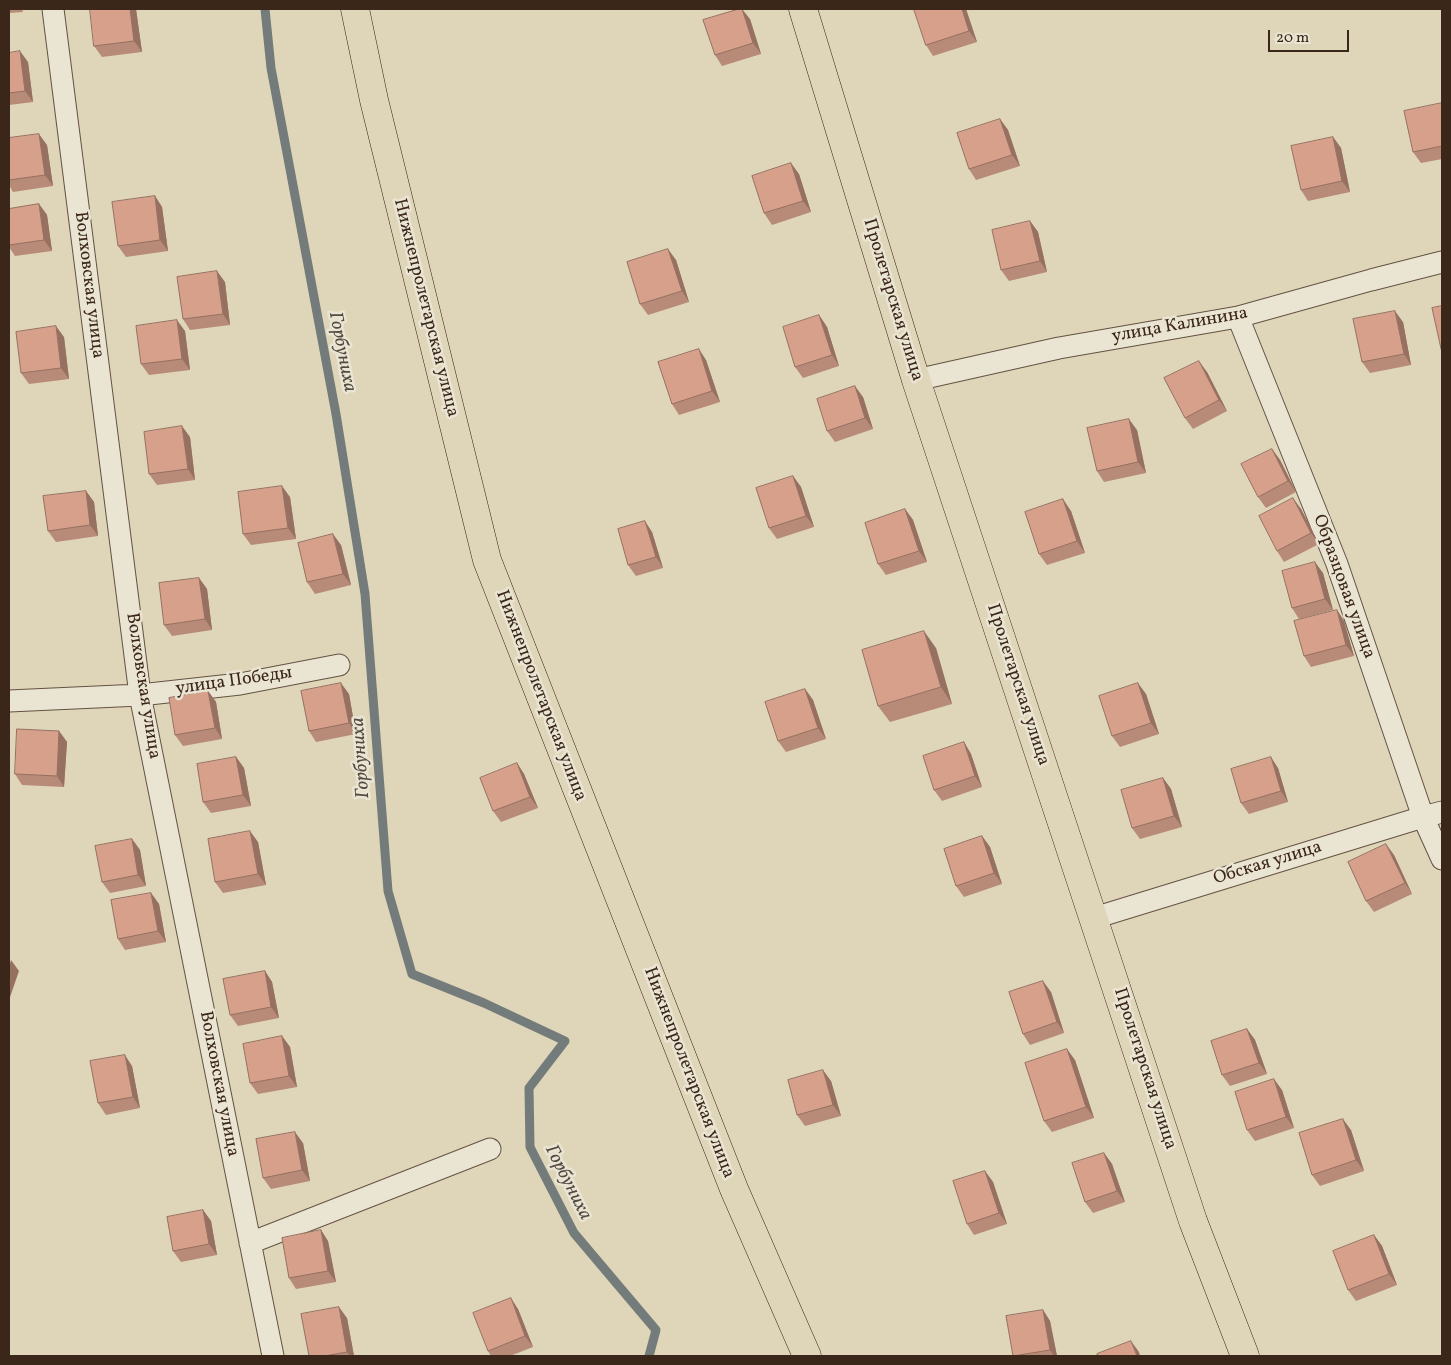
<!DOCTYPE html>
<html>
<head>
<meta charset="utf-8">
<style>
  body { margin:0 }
  #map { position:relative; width:1451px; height:1365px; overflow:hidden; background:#dfd6b9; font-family:Vollkorn,serif }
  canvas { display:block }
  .frame { position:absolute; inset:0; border:10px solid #3b261a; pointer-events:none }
  .scale { position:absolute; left:1268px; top:30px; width:81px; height:22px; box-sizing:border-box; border:2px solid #3b261a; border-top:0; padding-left:6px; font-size:15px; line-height:18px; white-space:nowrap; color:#3b261a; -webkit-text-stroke:4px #eae4d2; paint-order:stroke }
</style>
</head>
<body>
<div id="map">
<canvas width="1451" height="1365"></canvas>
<div class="frame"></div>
<div class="scale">20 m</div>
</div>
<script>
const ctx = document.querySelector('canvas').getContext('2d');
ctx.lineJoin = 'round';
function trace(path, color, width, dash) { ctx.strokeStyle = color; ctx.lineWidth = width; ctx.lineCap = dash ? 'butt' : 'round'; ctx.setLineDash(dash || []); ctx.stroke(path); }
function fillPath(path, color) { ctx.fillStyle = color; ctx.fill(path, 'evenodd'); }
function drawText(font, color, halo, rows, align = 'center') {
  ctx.font = font + ' Vollkorn,serif'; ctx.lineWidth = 5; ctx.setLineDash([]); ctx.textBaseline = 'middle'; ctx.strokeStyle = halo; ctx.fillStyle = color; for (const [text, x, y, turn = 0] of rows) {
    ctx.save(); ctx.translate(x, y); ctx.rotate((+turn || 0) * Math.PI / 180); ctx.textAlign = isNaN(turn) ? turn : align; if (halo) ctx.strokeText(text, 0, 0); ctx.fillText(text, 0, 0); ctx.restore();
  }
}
trace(new Path2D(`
  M265 9 271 68 336 414 365 594 388 891 412 974 484 1003 565 1041 529 1088 530 1147 574 1233 656 1330 649 1356`), '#737c7a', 9);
const street = new Path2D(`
  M53 9 140 695 273 1356
  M1238 317 1337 564 1423 817 1442 859
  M916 380 1059 348 1238 317 1371 280 1442 262
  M9 701 140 695 240 684 339 665
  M1094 918 1423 817 1442 812
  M250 1243 490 1149`);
const primary = new Path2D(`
  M355 9 374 100 487 560 734 1189 807 1356
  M803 9 916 380 1193 1221 1245 1356`);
trace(street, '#645242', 23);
trace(primary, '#3b261a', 29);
trace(street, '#eae4d2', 21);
trace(primary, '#dfd6b9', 28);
fillPath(new Path2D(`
  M9 9H22L23 12 9 13Z
  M136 9 142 52 102 57 94 46Z
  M914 9H966L977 42 933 56 926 45Z
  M750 19 761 54 722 66 715 55Z
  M9 53 28 62 33 102 9 105Z
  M1442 103V159L1421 163 1413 152Z
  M1000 119 1008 130 1020 166 976 180 969 169Z
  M1333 137 1341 148 1350 192 1308 201 1301 190Z
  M9 138 47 145 53 186 13 192 9 185Z
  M799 174 811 212 772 225 764 213Z
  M155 196 162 207 168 251 126 257 118 246Z
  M39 204 47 215 52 251 15 256 9 247V209Z
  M1030 221 1038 232 1047 272 1009 281 1001 270Z
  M676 260 689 302 648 315 640 304Z
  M225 282 230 325 190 330 183 319Z
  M819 315 827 327 839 366 803 378 795 367Z
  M1403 322 1411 365 1370 373 1362 362Z
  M185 331 190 370 149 375 141 364Z
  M64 337 69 379 29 384 21 373Z
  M706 360 720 402 679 415 672 404Z
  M1207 372 1227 411 1193 429 1185 418Z
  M863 397 873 429 835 442 827 431Z
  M1137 430 1146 473 1104 482 1097 471Z
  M190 437 195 480 157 485 149 474Z
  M1272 449 1280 460 1296 492 1266 508 1258 497Z
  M793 476 801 487 814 527 777 539 769 528Z
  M86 491 94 502 98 536 56 542 48 531Z
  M290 497 296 539 251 545 243 534Z
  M905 509 913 520 927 562 886 575 878 564Z
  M1301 509 1319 544 1284 562 1277 551Z
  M1071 511 1085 553 1047 565 1039 554Z
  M652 532 663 568 636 576 628 565Z
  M341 545 351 585 315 594 307 582Z
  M1323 573 1333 610 1299 619 1292 608Z
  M199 578 207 589 212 630 172 636 164 625Z
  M1337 610 1344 621 1354 656 1311 667 1304 656Z
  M936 648 952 704 890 722 878 706Z
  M805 689 813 700 826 739 786 752 778 741Z
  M208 691 216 702 222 739 183 746 175 735Z
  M349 694 356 734 316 742 309 731Z
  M1146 694 1159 734 1120 747 1112 736Z
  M59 731 67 742 64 787 22 785 15 774Z
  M964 742 971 754 982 787 942 801 934 790Z
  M236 757 244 768 251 806 211 813 203 802Z
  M517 763 524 774 538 808 501 822 493 811Z
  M1278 768 1288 802 1249 814 1241 803Z
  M1163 778 1171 789 1182 827 1140 839 1132 828Z
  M982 836 990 847 1002 884 964 897 956 886Z
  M132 839 140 850 146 886 110 893 102 882Z
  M258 842 266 885 223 893 215 882Z
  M1394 855 1412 894 1374 912 1366 901Z
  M151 893 159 904 166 942 125 950 118 939Z
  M265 971 272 982 279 1018 238 1026 230 1015Z
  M1051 992 1064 1033 1030 1045 1023 1034Z
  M1247 1029 1255 1040 1267 1074 1230 1086 1222 1075Z
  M282 1036 290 1047 297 1087 258 1094 250 1083Z
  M1075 1060 1094 1118 1052 1132 1044 1121Z
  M132 1066 140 1108 106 1115 98 1103Z
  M831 1081 841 1116 805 1126 797 1115Z
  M1282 1090 1294 1128 1255 1141 1247 1130Z
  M1351 1130 1364 1171 1320 1186 1312 1175Z
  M303 1143 310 1181 271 1189 263 1178Z
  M1104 1153 1112 1164 1125 1202 1093 1213 1085 1202Z
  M985 1171 993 1182 1007 1224 974 1235 967 1224Z
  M203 1210 211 1221 217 1255 181 1262 173 1251Z
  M321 1230 328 1241 336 1282 296 1289 289 1278Z
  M1374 1235 1382 1246 1397 1285 1356 1301 1348 1290Z
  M518 1309 533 1347 510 1356H491L488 1351Z
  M1043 1310 1050 1321 1057 1356H1013Z
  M347 1318 354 1356H309Z`), '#b88a78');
fillPath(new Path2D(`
  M130 9H136L142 52 134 41Z
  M742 9 750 19 761 54 753 43Z
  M962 9H966L977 42 969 31Z
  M20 51 28 62 33 102 25 91Z
  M1000 119 1008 130 1020 166 1012 155Z
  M39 134 47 145 53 186 45 175Z
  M1333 137 1341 148 1350 192 1342 181Z
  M791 163 799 174 811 212 803 201Z
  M155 196 162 207 168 251 160 240Z
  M39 204 47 215 52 251 44 240Z
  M1030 221 1038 232 1047 272 1040 261Z
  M668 249 676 260 689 302 682 291Z
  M217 271 225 282 230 325 223 314Z
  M1395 311 1403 322 1411 365 1404 354Z
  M819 315 827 327 839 366 832 355Z
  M177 320 185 331 190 370 182 359Z
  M56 326 64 337 69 379 61 368Z
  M699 349 706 360 720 402 712 391Z
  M1199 361 1207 372 1227 411 1219 400Z
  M855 386 863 397 873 429 865 418Z
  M1129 419 1137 430 1146 473 1138 462Z
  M182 426 190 437 195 480 188 469Z
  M1272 449 1280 460 1296 492 1288 481Z
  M793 476 801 487 814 527 806 516Z
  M282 486 290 497 296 539 288 528Z
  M86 491 94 502 98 536 90 525Z
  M1293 498 1301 509 1319 544 1311 533Z
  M1063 499 1071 511 1085 553 1077 541Z
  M905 509 913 520 927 562 919 551Z
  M645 521 652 532 663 568 656 557Z
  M333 534 341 545 351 585 343 574Z
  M1315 562 1323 573 1333 610 1325 599Z
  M199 578 207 589 212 630 205 619Z
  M1337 610 1344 621 1354 656 1346 645Z
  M924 631 936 648 952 704 941 687Z
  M341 683 349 694 356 734 349 723Z
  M1138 683 1146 694 1159 734 1151 723Z
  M805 689 813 700 826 739 818 728Z
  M208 691 216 702 222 739 215 728Z
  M59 731 67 742 64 787 57 776Z
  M964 742 971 754 982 787 975 776Z
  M236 757 244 768 251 806 243 795Z
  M1271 757 1278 768 1288 802 1281 791Z
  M517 763 524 774 538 808 530 797Z
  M1163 778 1171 789 1182 827 1174 816Z
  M250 831 258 842 266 885 258 874Z
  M982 836 990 847 1002 884 994 873Z
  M132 839 140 850 146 886 138 875Z
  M1386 844 1394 855 1412 894 1405 883Z
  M151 893 159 904 166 942 158 931Z
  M11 960 19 971 9 1000V967Z
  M265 971 272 982 279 1018 271 1007Z
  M1043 981 1051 992 1064 1033 1057 1022Z
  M1247 1029 1255 1040 1267 1074 1259 1063Z
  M282 1036 290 1047 297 1087 289 1076Z
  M1067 1049 1075 1060 1094 1118 1086 1107Z
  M125 1055 132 1066 140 1108 133 1097Z
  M823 1070 831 1081 841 1116 833 1105Z
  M1274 1079 1282 1090 1294 1128 1286 1117Z
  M1343 1119 1351 1130 1364 1171 1356 1160Z
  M295 1132 303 1143 310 1181 302 1170Z
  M1104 1153 1112 1164 1125 1202 1117 1191Z
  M985 1171 993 1182 1007 1224 999 1213Z
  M203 1210 211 1221 217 1255 209 1244Z
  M321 1230 328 1241 336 1282 328 1271Z
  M1374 1235 1382 1246 1397 1285 1389 1274Z
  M511 1298 518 1309 533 1347 525 1336Z
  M339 1307 347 1318 354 1356H350L347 1352Z
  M1043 1310 1050 1321 1057 1356H1054L1050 1350Z
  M1131 1341 1139 1352 1140 1356H1137Z`), '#967061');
const building = new Path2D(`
  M90 9H130L134 41 94 46Z
  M739 9H742L753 43 715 55 703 20Z
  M914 9H962L969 31 926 45Z
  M20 51 25 91 9 93V53Z
  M1442 103V146L1413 152 1404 111Z
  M1000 119 1012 155 969 169 957 133Z
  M39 134 45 175 9 180V138Z
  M1333 137 1342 181 1301 190 1291 146Z
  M791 163 803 201 764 213 752 176Z
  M155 196 160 240 118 246 112 202Z
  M39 204 44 240 9 245V209Z
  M1030 221 1040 261 1001 270 992 230Z
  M668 249 682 291 640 304 627 262Z
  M217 271 223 314 183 319 177 277Z
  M1442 306V353L1432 308Z
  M1395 311 1404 354 1362 362 1353 319Z
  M819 315 832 355 795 367 783 327Z
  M177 320 182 359 141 364 136 326Z
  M56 326 61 368 21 373 16 332Z
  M699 349 712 391 672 404 658 362Z
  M1199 361 1219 400 1185 418 1164 378Z
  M855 386 865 418 827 431 817 399Z
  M1129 419 1138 462 1097 471 1087 428Z
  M182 426 188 469 149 474 144 432Z
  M1272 449 1288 481 1258 497 1241 464Z
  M793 476 806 516 769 528 756 488Z
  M282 486 288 528 243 534 238 492Z
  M86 491 90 525 48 531 43 496Z
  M1293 498 1311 533 1277 551 1259 516Z
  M1063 499 1077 541 1039 554 1025 512Z
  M905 509 919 551 878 564 865 523Z
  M645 521 656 557 628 565 618 529Z
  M333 534 343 574 307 582 298 543Z
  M1315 562 1325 599 1292 608 1282 571Z
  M199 578 205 619 164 625 159 583Z
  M1337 610 1346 645 1304 656 1294 621Z
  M924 631 941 687 878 706 862 650Z
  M341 683 349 723 309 731 301 691Z
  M1138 683 1151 723 1112 736 1099 696Z
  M805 689 818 728 778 741 765 702Z
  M208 691 215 728 175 735 169 698Z
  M17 729 59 731 57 776 15 774Z
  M964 742 975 776 934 790 923 756Z
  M236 757 243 795 203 802 197 764Z
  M1271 757 1281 791 1241 803 1231 769Z
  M517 763 530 797 493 811 480 778Z
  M1163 778 1174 816 1132 828 1121 790Z
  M250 831 258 874 215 882 208 839Z
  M982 836 994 873 956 886 944 849Z
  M132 839 138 875 102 882 95 846Z
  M1386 844 1405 883 1366 901 1348 862Z
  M151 893 158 931 118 939 111 900Z
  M265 971 271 1007 230 1015 223 979Z
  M1043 981 1057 1022 1023 1034 1009 992Z
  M1247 1029 1259 1063 1222 1075 1211 1041Z
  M282 1036 289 1076 250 1083 243 1044Z
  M1067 1049 1086 1107 1044 1121 1025 1063Z
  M125 1055 133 1097 98 1103 90 1061Z
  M823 1070 833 1105 797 1115 788 1080Z
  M1274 1079 1286 1117 1247 1130 1235 1092Z
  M1343 1119 1356 1160 1312 1175 1299 1133Z
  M295 1132 302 1170 263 1178 256 1139Z
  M1104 1153 1117 1191 1085 1202 1072 1163Z
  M985 1171 999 1213 967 1224 953 1181Z
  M203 1210 209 1244 173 1251 167 1217Z
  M321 1230 328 1271 289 1278 282 1238Z
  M1374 1235 1389 1274 1348 1290 1333 1251Z
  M511 1298 525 1336 488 1351 473 1313Z
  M339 1307 347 1352 324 1356H309L301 1314Z
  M1043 1310 1050 1350 1013 1356 1006 1316Z
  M1131 1341 1137 1356H1097V1354Z`);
fillPath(building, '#d6a08b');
trace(building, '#967061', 1);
drawText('18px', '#3b261a', '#eae4d2', [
  ["Волховская улица",88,285,83],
  ["Пролетарская улица",892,300,73],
  ["Нижнепролетарская улица",425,308,76],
  ["улица Калинина",1180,326,-10],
  ["Образцовая улица",1343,587,70],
  ["улица Победы",234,682,-8],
  ["Пролетарская улица",1017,685,72],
  ["Волховская улица",142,686,81],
  ["Нижнепролетарская улица",540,696,69],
  ["Обская улица",1268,864,-17],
  ["Пролетарская улица",1144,1069,72],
  ["Нижнепролетарская улица",688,1073,69],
  ["Волховская улица",218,1084,79]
]);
drawText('italic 19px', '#524a42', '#eae4d2', [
  ["Горбуниха",341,352,79],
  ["Горбуниха",362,758,-94],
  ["Горбуниха",567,1183,63]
]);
</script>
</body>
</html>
